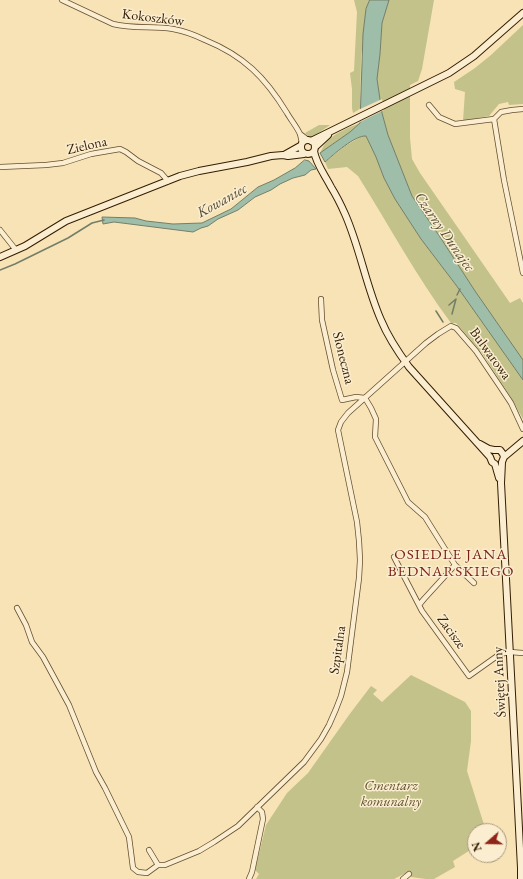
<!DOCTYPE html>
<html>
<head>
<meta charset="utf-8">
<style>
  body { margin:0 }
  #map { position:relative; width:523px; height:879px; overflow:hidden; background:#f7e3b6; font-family:"EB Garamond",serif }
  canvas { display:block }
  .north { position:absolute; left:467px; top:823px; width:40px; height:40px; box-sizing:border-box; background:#faedd0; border:1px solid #ab9a7e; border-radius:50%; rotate:250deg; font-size:11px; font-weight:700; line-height:16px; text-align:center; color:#341d02 }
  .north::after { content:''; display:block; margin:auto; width:14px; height:18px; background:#8f2418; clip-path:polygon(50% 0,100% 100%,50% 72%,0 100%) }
</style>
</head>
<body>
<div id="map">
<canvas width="523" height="879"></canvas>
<div class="north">N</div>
</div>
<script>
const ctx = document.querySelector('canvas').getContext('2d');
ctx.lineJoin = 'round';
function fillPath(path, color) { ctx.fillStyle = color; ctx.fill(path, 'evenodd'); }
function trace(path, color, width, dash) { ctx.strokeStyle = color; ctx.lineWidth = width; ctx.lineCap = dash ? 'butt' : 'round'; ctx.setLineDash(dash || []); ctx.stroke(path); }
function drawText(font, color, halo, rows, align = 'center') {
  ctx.font = font + ' "EB Garamond",serif'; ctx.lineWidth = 3; ctx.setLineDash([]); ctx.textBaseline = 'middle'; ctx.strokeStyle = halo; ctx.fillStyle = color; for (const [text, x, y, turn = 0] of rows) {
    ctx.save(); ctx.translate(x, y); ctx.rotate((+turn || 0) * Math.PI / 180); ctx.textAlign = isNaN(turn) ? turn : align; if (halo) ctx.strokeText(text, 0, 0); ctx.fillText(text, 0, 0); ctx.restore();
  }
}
fillPath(new Path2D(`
  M354 0H370L366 9 361 58 360 109 353 113 352 108V89L350 73 354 71 357 12Z
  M389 0H434L422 69 418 81 410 85V138L412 159 420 173 510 303 520 298 523 303V360L475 291 440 237 412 196 400 166 388 135 382 113 377 79 380 54 382 23Z
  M523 25V104L509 105 508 102 499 104 489 116 463 121 465 92 455 89 454 82 475 68 491 55Z
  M360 123 350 132 320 153C321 151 323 147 324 145 333 133 348 128 360 123Z
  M319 125H330L314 136H308L305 133Z
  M362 136H366L376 156 384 178 395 199 421 239 456 285 523 380V419L510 396 482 353 456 323H451C416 276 389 225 358 176L347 167 328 169 325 162 345 146Z
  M411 675 465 702 471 711V741L467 771 486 831H475V847L453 861 455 867 434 879H426L411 877 408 872 394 879H256L259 874 255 870 266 825 287 793 308 773 349 715 371 686 377 690 373 694 382 702Z`), '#c2c28a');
const water = new Path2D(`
  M370 0H389L382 23 380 54 377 79 382 113 388 135 412 196 440 237 475 291 523 360V380L456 285 421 239 395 199 384 178 376 157 366 136C355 135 333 155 325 162L320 153 350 132 360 123 363 34 366 9Z
  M305 160 309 161 316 169 311 170 305 175 293 178 280 184 271 190 255 197 238 210 218 219 208 226 201 228 193 232 122 223 114 222 103 224 102 217 135 218 146 221 173 224 202 223 231 209 258 187 274 180 295 168Z`);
fillPath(water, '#9ebeaa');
trace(water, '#747e67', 1);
fillPath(new Path2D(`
  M382 99 384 110 356 124 358 122V110Z`), '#f7e3b6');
trace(new Path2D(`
  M0 270 15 264 68 238 92 223 104 220
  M457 295 460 289
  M449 305 456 299
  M436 311 443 322
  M452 314 456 299`), '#747e67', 1.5);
const street = new Path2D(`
  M62 0 113 24C133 29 153 26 173 29 184 31 195 35 205 40 244 56 265 77 287 113 291 120 297 127 300 134 301 137 301 140 302 143
  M429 105 439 117 455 124 494 119 501 112 512 110 523 109
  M494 119 504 180 523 273
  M300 134 308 140
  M0 167 46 165 63 163 91 154 120 149 126 152 138 161 161 173 168 181
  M0 230 16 250
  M321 299 322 320 333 370 342 400 356 397 365 398 371 408 376 419 375 437 408 502 425 517 455 565 474 583
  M394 557 422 611 469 676 500 654 510 652 523 653
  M419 605 424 599 455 565
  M17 608 26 625 32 642 43 657 69 705 96 772 105 788 129 837 133 868 138 872 147 873 158 865
  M149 850 158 865H165L199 851 214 842 238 826 304 762 321 739 329 725 336 709 341 696 347 672 359 578 360 560 359 541 357 522 338 430 341 422 348 413 426 343 438 334 451 326 456 328 476 351 499 385 511 403 523 429
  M249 879 252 872 263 819 262 812 257 807
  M403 879 409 874`);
const secondary = new Path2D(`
  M301 147a7 7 0 1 1 14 0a7 7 0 1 1-14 0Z
  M311 141 449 73 474 56 523 13
  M315 147 328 135
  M314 151C316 164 325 175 331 187 336 195 341 205 345 214 360 248 366 286 381 320 388 337 398 352 409 367L490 457 492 462 495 464 499 478
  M284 155 300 146
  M0 257 25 246 66 221 180 176 199 171 247 162 271 156 283 155 288 156 304 154
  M480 444 489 449 494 450H500L503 454 504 457
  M521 879V868L518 809 501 483 502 462 504 457 523 441`);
trace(street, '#654e2f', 6);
trace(secondary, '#341d02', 8);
trace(street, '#faedd0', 4.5);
trace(secondary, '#faedd0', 6);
drawText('14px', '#341d02', '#faedd0', [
  ["Kokoszków",153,18,7],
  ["Zielona",87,146,-13],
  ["Bulwarowa",490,354,54],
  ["Słoneczna",343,358,76],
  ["Zacisze",451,632,54],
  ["Szpitalna",338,650,-82],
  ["Świętej Anny",500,682,-93]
]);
drawText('italic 14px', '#5f4f2b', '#faedd0', [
  ["Cmentarz",391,786],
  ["komunalny",391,802]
]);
drawText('italic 15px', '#544d34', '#faedd0', [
  ["Kowaniec",222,201,-29],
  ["Czarny Dunajec",444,232,55]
]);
ctx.letterSpacing = '1px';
drawText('15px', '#7a1f14', '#faedd0', [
  ["OSIEDLE JANA",451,555],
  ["BEDNARSKIEGO",451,572]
]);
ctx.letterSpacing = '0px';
</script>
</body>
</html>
